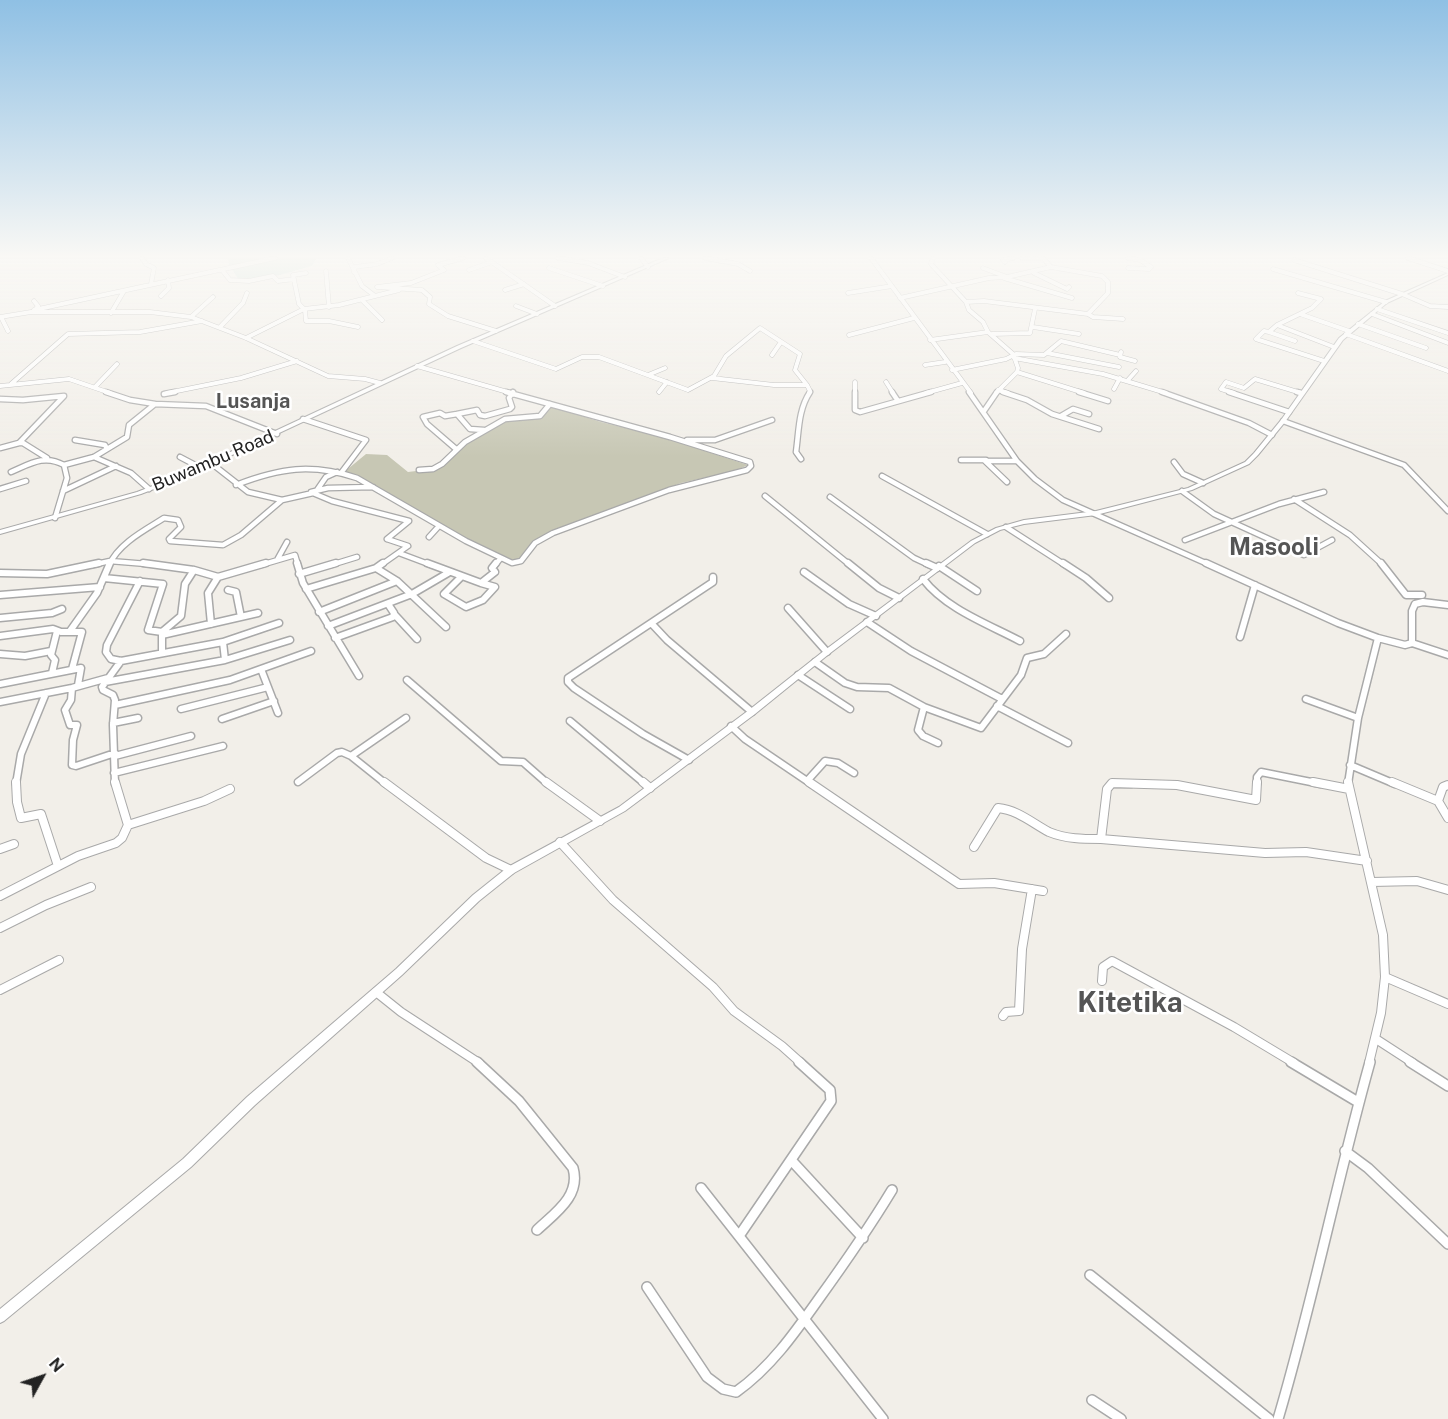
<!DOCTYPE html>
<html>
<head>
<meta charset="utf-8">
<style>
  body { margin:0 }
  #map { position:relative; width:1448px; height:1419px; overflow:hidden; background:#f2efe9; font-family:"Public Sans",sans-serif }
  canvas { display:block }
  .north { position:absolute; left:12px; top:1347px; width:60px; height:60px; -webkit-text-stroke:4px #fff; paint-order:stroke; rotate:50deg; font-size:16px; font-weight:700; line-height:24px; text-align:center; color:#222 }
  .north::after { content:''; display:block; margin:auto; width:21px; height:27px; background:#222; clip-path:polygon(50% 0,100% 100%,50% 72%,0 100%) }
</style>
</head>
<body>
<div id="map">
<canvas width="1448" height="1419"></canvas>
<div class="north">N</div>
</div>
<script>
const ctx = document.querySelector('canvas').getContext('2d');
ctx.lineJoin = 'round';
function fillPath(path, color) { ctx.fillStyle = color; ctx.fill(path, 'evenodd'); }
function trace(path, color, width, dash) { ctx.strokeStyle = color; ctx.lineWidth = width; ctx.lineCap = dash ? 'butt' : 'round'; ctx.setLineDash(dash || []); ctx.stroke(path); }
function drawText(font, color, halo, rows, align = 'center') {
  ctx.font = font + ' "Public Sans",sans-serif'; ctx.lineWidth = 5; ctx.setLineDash([]); ctx.textBaseline = 'middle'; ctx.strokeStyle = halo; ctx.fillStyle = color; for (const [text, x, y, turn = 0] of rows) {
    ctx.save(); ctx.translate(x, y); ctx.rotate((+turn || 0) * Math.PI / 180); ctx.textAlign = isNaN(turn) ? turn : align; if (halo) ctx.strokeText(text, 0, 0); ctx.fillText(text, 0, 0); ctx.restore();
  }
}
fillPath(new Path2D(`
  M550 406 601 422 662 437 748 465 735 471 681 483 561 528 530 545 519 560 509 561 492 554 343 473 366 454 387 455 408 472 433 469 465 444 508 419 543 416 546 408Z`), '#c7c7b4');
fillPath(new Path2D(`
  M228 258H316L312 266 280 275 239 280 229 265Z`), '#c6e0d4');
const minorFar4 = new Path2D(`
  M142 258 146 264 154 268 151 284
  M348 258 362 286 375 296
  M463 258 438 265 444 270 411 283 377 287 422 290 430 297 429 304 448 316 496 331
  M486 258 555 306
  M558 258 588 263 625 277
  M641 258 648 267
  M705 258 738 264 750 271
  M871 258 971 393
  M933 258 931 264 966 302 969 310 983 322 988 332 1013 354 1018 368 1017 372 996 393
  M1128 258 1140 260 1151 267 1149 269 1128 268
  M1408 258 1448 271
  M1294 260 1402 294 1430 306 1448 307
  M1005 262 1003 260 1013 258
  M549 268 603 286
  M1273 269 1386 302
  M222 270 230 280 249 281 273 276 278 281 294 279
  M469 270 492 262
  M326 271 329 307
  M354 272 355 267 377 264 392 258
  M306 273 293 275 299 304 305 310 306 321H329L358 327
  M1034 273 1067 289 1069 287
  M1007 277 1051 267
  M1004 278 1072 298
  M505 290 524 284
  M848 293 892 286
  M1298 293 1321 299 1312 308 1277 325 1334 347
  M161 296 169 288 168 280
  M900 298 989 278 1007 277 983 268
  M362 300 382 320
  M34 301 38 306 35 310
  M966 302 984 301 1088 314 1108 293V282L1102 276 1051 267 1043 258H1022
  M516 306 537 314
  M1377 309 1448 333
  M34 310 275 258
  M111 313 124 291
  M1088 314 1093 317 1123 319
  M1300 314 1349 331
  M1372 314 1448 343
  M0 317 31 312H150L191 317 246 338 328 376 365 379 380 383
  M1 317 8 331
  M191 317 213 297
  M1358 324 1426 348
  M1277 325 1269 332 1295 341
  M220 327 243 303 247 293
  M1033 327 1079 334
  M1269 332 1264 331 1256 339 1324 361
  M992 334 1030 333 1035 309
  M1346 334 1448 371
  M849 335 914 318
  M246 338 304 309 339 305 399 290
  M930 340 988 332
  M473 341 556 369 582 357H599L688 390 714 376 726 356 760 328 800 354 795 370 807 385
  M1121 352 1120 357 1135 361
  M1047 353 1119 367
  M772 355 781 342
  M1014 358 1103 374 1166 393
  M925 365 945 362
  M417 366 511 393
  M952 370 1006 359 1016 354 1044 355 1061 341 1120 355
  M1017 372 1084 393
  M648 375 665 368
  M712 378 774 385H807L810 391 809 393
  M1128 380 1136 371
  M855 382V393
  M886 382 893 393
  M11 384 68 334 140 332 202 321
  M0 386 69 379 110 393
  M95 387 117 364
  M1114 389 1120 378
  M998 390 1008 393
  M659 392 667 382
  M167 393 241 378 297 361
  M926 393 962 383
  M1234 393 1221 389 1226 382 1244 388 1255 379 1301 393`);
const minorFar3 = new Path2D(`
  M106 392 130 400 155 404
  M855 392V410L860 412 931 392
  M892 392 898 401
  M969 392 1017 461 1035 479 1063 500 1210 565
  M1003 392 1027 400 1052 414 1099 429
  M1079 392 1108 401
  M1162 392 1249 423 1272 435
  M1229 392 1289 412
  M1297 392 1301 393
  M164 394 175 392
  M0 399 23 400 64 396 19 443 0 448
  M984 411 997 392
  M457 414 477 410 480 415 485 416 510 409 512 407 509 398 513 392
  M1061 416 1073 409 1089 414
  M303 419 366 440 341 473
  M1283 421 1404 465 1448 511
  M75 440 105 445 107 449
  M687 440H715L772 420
  M19 443H23L47 458
  M456 449 427 424 423 417 440 413 445 416 457 414 470 429 484 430
  M94 457 131 473 149 489
  M180 457 201 468
  M801 459 796 452C799 431 798 410 810 392
  M961 460H986
  M1174 462 1183 474 1203 483
  M419 470 433 469 442 464 465 442 505 419 540 416 550 404
  M11 472C30 464 44 454 64 465
  M882 476 987 534
  M1007 482 985 461H1017
  M236 485C280 468 311 463 357 478L466 541 512 563 521 561 535 543 553 533 669 490 747 470 751 466 750 462 670 437 506 392
  M0 489 26 481
  M317 490 326 477 337 472
  M63 491 116 466
  M1182 491 1214 514 1304 555 1332 540
  M311 492 328 488 373 487
  M765 496 850 565
  M830 497 914 558 929 565
  M1294 499 1350 535 1383 565
  M282 500 313 493 332 501 409 521 387 539
  M55 518 67 478 64 465 94 457 127 437 129 425 155 404 206 406 277 434
  M1006 527 1065 565
  M429 537 439 526
  M1185 540 1279 504 1324 492
  M399 553 431 565
  M277 560 287 542
  M92 565 110 561 159 565
  M109 565C119 543 145 530 164 518L178 520 181 527 169 539 170 541 223 545 241 535 282 500 248 492 211 463
  M261 565 295 555 298 565
  M331 565 357 557
  M381 565 408 546 387 539
  M495 565 500 559`);
const minorFar2 = new Path2D(`
  M143 563 194 570 218 577 266 563
  M297 563 303 583 359 676
  M427 563 481 583 495 572 492 568 496 563
  M848 563 879 588 899 598
  M926 563 937 568
  M1063 563 1086 578 1109 598
  M1206 563 1338 623 1378 638 1405 645 1412 643 1448 655
  M1381 563 1406 595H1422
  M939 566 977 591
  M376 568 383 563
  M804 572 849 604 876 616
  M0 573 47 574 99 563
  M299 574 336 563
  M461 577 444 594 466 607 483 600 495 587 481 583
  M104 578 163 584 148 630 162 632
  M923 579C946 609 988 624 1020 641
  M140 581 107 645 106 652 111 659 121 661 223 642 225 660
  M306 589 376 568 397 581 446 627
  M228 590 236 592 241 617
  M0 595 100 587
  M788 608 827 652
  M319 612 397 581
  M395 615 417 639
  M0 618 52 613 62 609
  M867 622 911 651 1002 699
  M211 624 208 593 218 577
  M652 624 667 640 752 712
  M328 626 412 594 448 573
  M70 631 97 593 110 563
  M162 635 258 613
  M0 636 53 629 61 632H82L72 669
  M1240 637 1255 585
  M335 638 393 617 394 613 388 604
  M223 642 279 623
  M1412 643V611L1415 604 1423 602 1448 605
  M162 653V632L181 616 185 584 194 570
  M0 654 25 656 51 651
  M815 662 845 683 857 687 889 688 924 707 981 728 1021 675 1027 658 1044 654 1066 634
  M261 669 278 713
  M52 673 55 660 51 655 57 631
  M798 675 850 709
  M407 680 501 761 523 762 548 784
  M105 682 225 660 290 640
  M0 684 81 668 78 685
  M72 688 71 700 65 710 70 725H77L73 740 72 765 76 766 115 753
  M1306 699 1358 718
  M0 702 72 688 108 678
  M115 705 230 680 311 651
  M997 706 1068 743
  M924 707 918 730 923 736 938 743
  M181 709 268 687
  M222 719 274 701
  M570 721 645 784
  M113 723 138 718
  M731 726 745 739 807 781 825 761 838 763 854 773
  M115 756 191 736
  M351 756 386 784
  M689 760 643 734 574 688 568 682V678L713 582V577
  M1350 765 1395 784
  M114 773 223 746
  M807 781 811 784
  M298 782 337 753 342 752 351 756 406 718
  M16 784 21 754 46 693
  M115 784 113 725 115 700 113 695 103 690 102 687 121 661
  M1112 784H1131
  M1257 784V777L1261 772 1321 784
  M1348 784 1358 718 1378 638`);
const minorFar1 = new Path2D(`
  M16 782 17 802 21 818 41 814 58 866
  M384 782 486 858 511 870
  M546 782 600 821
  M643 782 650 788
  M809 782 959 884 994 883 1043 891
  M1257 782 1256 800 1177 785 1112 783 1107 789 1101 839 1265 853 1306 852 1367 861
  M1313 782 1349 789
  M1348 782 1383 935 1385 977 1381 1013 1369 1063
  M1392 782 1438 801 1448 818
  M1438 801 1443 787 1448 785
  M128 825 204 801 230 789
  M560 842 613 900 713 987 734 1011 782 1046 801 1063
  M974 847 998 808C1018 810 1032 823 1049 832 1066 839 1083 839 1101 839
  M0 849 14 844
  M1372 882 1417 881 1448 890
  M0 896 78 856 116 843 122 838 128 825 115 782
  M0 928 46 905 91 887
  M1385 977 1448 1004
  M1102 981 1103 967 1112 961 1234 1027 1294 1063
  M0 990 59 960
  M376 992 401 1012 479 1063
  M1003 1016 1006 1012 1019 1011 1022 949 1032 889
  M1376 1039 1413 1063`);
const minor = new Path2D(`
  M477 1062 519 1101 573 1168C581 1196 555 1213 537 1230
  M1291 1062 1358 1102
  M1410 1062 1448 1086
  M1345 1151 1368 1168 1448 1244
  M792 1161 863 1238
  M701 1188 883 1419
  M739 1236 831 1101 830 1090 799 1062
  M1090 1275 1269 1419
  M647 1287 707 1377 723 1389 736 1392C770 1368 794 1334 818 1300 844 1264 869 1228 892 1190
  M1092 1400 1121 1419
  M1278 1419C1313 1301 1337 1180 1370 1062`);
const tertiary = new Path2D(`
  M663 258H669L461 348 185 477 141 494 0 534V530L137 492 181 475 457 346Z
  M1448 273V275L1387 303 1343 340 1285 422 1258 455 1249 464 1192 490 1096 515 1024 524 1000 530 975 543 829 654 755 714 625 811 514 873 479 901 402 975 255 1105 191 1167 4 1321 0 1323V1309L183 1159 247 1097 396 969 473 895 508 867 619 807 749 710 825 650 971 541 996 528 1024 520 1096 511 1188 488 1245 462 1254 453 1281 420 1339 338 1385 301Z`);
trace(minorFar4, '#a9a9a9', 5);
trace(minorFar3, '#a9a9a9', 7);
trace(minorFar2, '#a9a9a9', 9);
trace(minorFar1, '#a9a9a9', 10);
trace(minor, '#a9a9a9', 12);
trace(tertiary, '#a9a9a9', 2);
trace(minorFar4, '#fff', 4);
trace(minorFar3, '#fff', 4.5);
trace(minorFar2, '#fff', 6);
trace(minorFar1, '#fff', 8);
trace(minor, '#fff', 9);
fillPath(tertiary, '#fff');
const sky = ctx.createLinearGradient(0, 0, 0, 457);
sky.addColorStop(0, '#8fc0e4');
sky.addColorStop(0.56, '#f9f8f5');
sky.addColorStop(1, '#f9f8f500');
ctx.fillStyle = sky;
ctx.fillRect(0, 0, 1448, 457);
drawText('18px', '#222', '#fff', [
  ["Buwambu Road",213,461,-23]
]);
drawText('bold 20px', '#555', '#fff', [
  ["Lusanja",253,402]
]);
drawText('bold 24px', '#555', '#fff', [
  ["Masooli",1274,548]
]);
drawText('bold 28px', '#555', '#fff', [
  ["Kitetika",1130,1003]
]);
</script>
</body>
</html>
